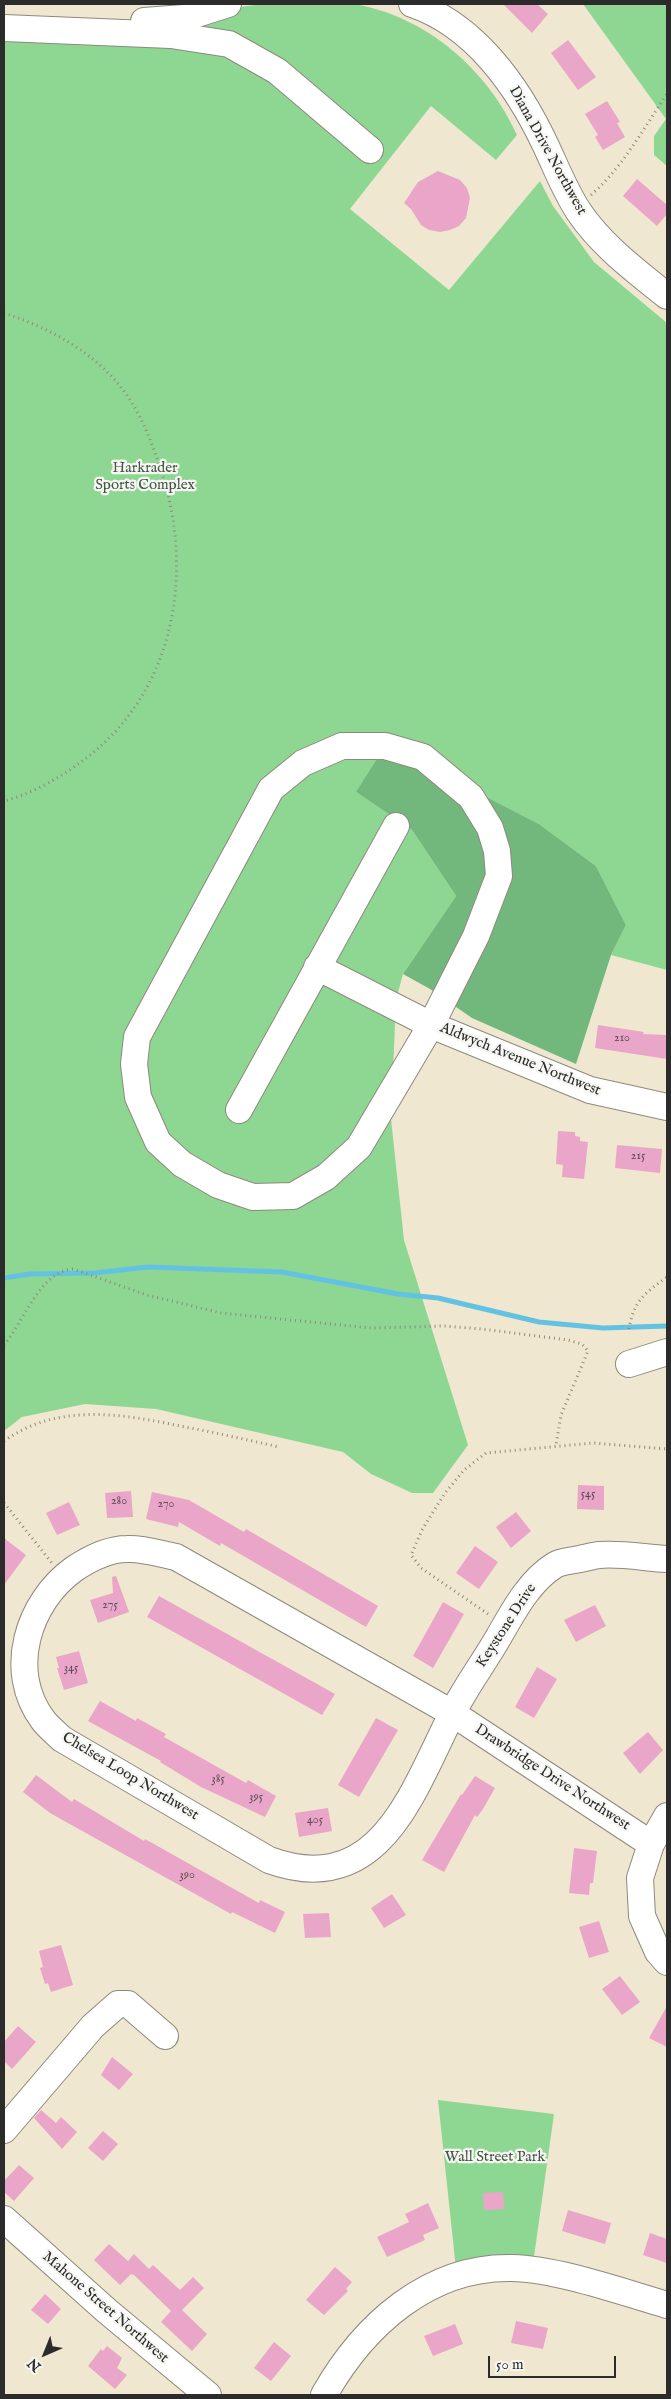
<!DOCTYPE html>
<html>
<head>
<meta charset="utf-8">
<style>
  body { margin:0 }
  #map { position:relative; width:671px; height:2399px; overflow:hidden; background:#f0e7d0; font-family:"IM FELL English",serif }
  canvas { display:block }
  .frame { position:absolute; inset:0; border:5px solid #2b2b2b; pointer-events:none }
  .north { position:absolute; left:20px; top:2329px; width:50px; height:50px; -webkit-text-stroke:4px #f6f6f2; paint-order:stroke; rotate:224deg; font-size:14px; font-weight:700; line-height:20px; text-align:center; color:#2b2b2b }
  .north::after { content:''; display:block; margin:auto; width:18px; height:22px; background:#2b2b2b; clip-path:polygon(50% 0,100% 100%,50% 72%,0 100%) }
  .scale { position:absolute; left:488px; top:2356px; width:128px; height:22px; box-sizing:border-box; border:2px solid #2b2b2b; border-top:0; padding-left:6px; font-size:15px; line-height:18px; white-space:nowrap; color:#2b2b2b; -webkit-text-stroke:4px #f6f6f2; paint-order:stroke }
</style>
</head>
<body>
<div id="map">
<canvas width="671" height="2399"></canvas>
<div class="frame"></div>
<div class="north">N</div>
<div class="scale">50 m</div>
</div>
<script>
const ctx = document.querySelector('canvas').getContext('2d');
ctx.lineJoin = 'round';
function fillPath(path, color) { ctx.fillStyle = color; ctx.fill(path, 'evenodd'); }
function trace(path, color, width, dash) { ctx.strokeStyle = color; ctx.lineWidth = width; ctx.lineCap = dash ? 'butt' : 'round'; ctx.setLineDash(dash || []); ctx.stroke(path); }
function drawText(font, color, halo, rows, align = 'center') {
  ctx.font = font + ' "IM FELL English",serif'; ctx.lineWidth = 4.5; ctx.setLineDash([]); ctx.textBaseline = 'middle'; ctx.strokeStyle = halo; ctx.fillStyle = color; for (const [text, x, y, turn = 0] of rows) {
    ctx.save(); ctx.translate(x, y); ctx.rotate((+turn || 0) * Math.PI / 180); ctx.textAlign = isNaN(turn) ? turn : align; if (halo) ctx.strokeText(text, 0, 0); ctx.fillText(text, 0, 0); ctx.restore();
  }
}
fillPath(new Path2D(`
  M263 4C292 4 325 0 354 4 426 16 488 70 517 135L496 160 431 106 350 209 449 290 540 181 553 206 594 262 667 323V970L611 955 626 925 596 866 539 824 444 775 356 792 412 830 456 896 403 974 396 1000 391 1119 404 1240 468 1445 433 1493H412L371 1474 343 1452 156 1409 85 1404 22 1417 4 1431V37Z
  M583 4H667V166L654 155V136L666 119Z
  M438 2100 554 2114 533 2264 456 2269Z`), '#8ed793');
fillPath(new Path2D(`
  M382 751 444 775 539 824 596 866 626 925 611 955 576 1064 472 1018 430 989 403 974 456 896 412 830 356 792Z`), '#72b87d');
trace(new Path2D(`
  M4 1278 30 1274 95 1273 148 1267 282 1272 398 1294 438 1298 539 1322 603 1328 667 1326`), '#63c2e2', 5);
fillPath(new Path2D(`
  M503 4H537L548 14 532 33Z
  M568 40 596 77 578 90 551 53Z
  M607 101 620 122 617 123 625 137 603 150 595 137 598 135 585 114Z
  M438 171 460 180 467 188 470 198 466 218 459 226 450 230 440 232 429 230 421 225 411 209 404 203 418 182Z
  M637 179 667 205V214L657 226 623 196Z
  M598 1025 644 1032 643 1034 667 1035V1059L595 1048Z
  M558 1131 575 1132V1136L580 1137V1141L588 1142 584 1179 562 1177 563 1165 556 1164Z
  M617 1145 662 1149 660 1173 615 1168Z
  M578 1485 604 1486V1510L577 1509Z
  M131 1491 133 1517 107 1518 105 1493Z
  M152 1492 189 1500 244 1532 246 1529 378 1606 366 1627 221 1543 220 1546 179 1522 178 1527 146 1519Z
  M69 1502 80 1525 57 1535 46 1513Z
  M516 1512 531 1531 511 1548 496 1527Z
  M4 1538 26 1555 4 1585Z
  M475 1546 498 1562 479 1589 456 1573Z
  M116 1576 129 1612 98 1623 90 1600 113 1593 112 1577Z
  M159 1596 335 1694 322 1715 147 1617Z
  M443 1602 464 1614 433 1668 413 1656Z
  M595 1605 606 1626 576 1642 564 1620Z
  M79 1651 88 1683 64 1690 57 1668H59L56 1657Z
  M537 1667 557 1679 534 1718 515 1707Z
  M100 1701 136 1721 137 1718 166 1734 164 1737 246 1783 248 1780 276 1796 265 1817 201 1787 160 1762 161 1761 88 1721Z
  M376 1718 398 1730 359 1797 338 1785Z
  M648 1732 663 1750 640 1774 623 1753Z
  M36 1775 72 1802 74 1799 144 1841 145 1839 259 1903 260 1900 285 1912 275 1933 232 1912 231 1914 50 1813 23 1792Z
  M475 1776 495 1788 483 1809 477 1817 475 1815 444 1872 422 1860 461 1794 462 1795Z
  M328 1808 332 1831 299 1837 295 1813Z
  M574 1848 597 1851 593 1883H590L589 1895 569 1893Z
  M392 1894 406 1915 384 1928 371 1908Z
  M329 1913 331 1937 305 1938 303 1914Z
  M599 1921 609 1952 589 1958 579 1927Z
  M61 1945 73 1985 51 1992 48 1983 45 1984 40 1968 43 1967 39 1951Z
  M620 1976 640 2002 622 2015 602 1989Z
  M667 2006V2047L649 2038Z
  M18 2026 36 2042 12 2069 4 2061V2042Z
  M112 2057 133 2074 119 2090 101 2075Z
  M41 2110 56 2123 61 2117 77 2132 62 2149 34 2118Z
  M103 2131 118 2144 103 2161 88 2148Z
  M19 2165 34 2178 14 2201 4 2192V2181Z
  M503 2192 504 2209 484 2210 483 2193Z
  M428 2203 439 2228 423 2235 425 2240 387 2257 377 2237 409 2222 405 2214Z
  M568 2210 611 2223 605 2244 562 2231Z
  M650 2233 667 2239V2263L643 2255Z
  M109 2244 128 2261 134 2254 149 2269 153 2265 180 2290 193 2277 204 2288 182 2310 207 2334 192 2351 161 2322 171 2311 134 2275 131 2274 120 2285 94 2260Z
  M335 2267 352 2282 346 2289 348 2291 324 2315 306 2300Z
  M45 2294 61 2309 48 2324 31 2310Z
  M516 2321 548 2328 543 2349 511 2343Z
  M455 2324 463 2344 433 2356 424 2336Z
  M274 2342 291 2356 271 2381 254 2368Z
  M107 2346 122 2358 117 2368 127 2375 115 2389 88 2366 101 2349 103 2351Z`), '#eaa6c8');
const minor = new Path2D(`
  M412 4C475 25 518 87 545 144 556 167 565 191 579 212 602 246 636 271 667 296
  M144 21 184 18 228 4
  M4 28 171 35 229 44 277 71 370 150
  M342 746H385L423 757 471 797 490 828 497 851 499 876 476 936 431 1025 359 1147 326 1177 293 1196 253 1197 218 1185 182 1164 158 1142 138 1097 134 1064 137 1037 271 789 303 763Z
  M317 967 431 1025 590 1090 667 1107
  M239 1110 396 826
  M629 1364 667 1352
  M667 1816 651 1844 640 1878 642 1916 658 1952 667 1962
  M651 1844 452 1713 176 1557C160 1554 143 1548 127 1549 109 1549 89 1559 74 1569 28 1602 6 1671 43 1720 48 1727 56 1733 62 1739L269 1860C379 1900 412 1793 451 1716 464 1689 483 1664 498 1638 513 1612 529 1581 555 1565 560 1562 568 1561 574 1560 582 1559 591 1556 599 1555 621 1553 646 1558 667 1559
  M4 2130 93 2026 118 2004H128L165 2036
  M4 2219 107 2311 208 2395
  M324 2395C363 2326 428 2266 512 2268 558 2269 622 2292 667 2305`);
trace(minor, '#8e897e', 28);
trace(new Path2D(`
  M591 195C623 167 643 129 667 94
  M4 313C47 327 91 350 120 386 139 409 151 440 160 467 196 573 175 694 81 762 58 779 31 794 4 801
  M629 1329C634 1300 644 1294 667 1277
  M4 1345C23 1323 40 1271 73 1269L147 1295 221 1313 371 1328 444 1326 482 1329 568 1340 582 1344 588 1351 561 1415 556 1445
  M4 1441C59 1402 123 1414 185 1427 217 1433 248 1440 279 1447
  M4 1503 52 1563
  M488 1614 421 1568 411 1555 422 1530 445 1493 464 1470 486 1453 593 1443 667 1449`), '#8e897e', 3, [1, 4]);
trace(minor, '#fff', 26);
drawText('12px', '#5b4a52', null, [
  ["210",622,1039],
  ["215",638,1157],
  ["545",588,1495],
  ["280",119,1502],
  ["270",166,1505],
  ["275",110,1606],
  ["345",71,1669],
  ["385",218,1780],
  ["395",256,1798],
  ["405",315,1821],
  ["390",187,1876]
]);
drawText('15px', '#2b2b2b', '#f6f6f2', [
  ["Diana Drive Northwest",547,151,61],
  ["Aldwych Avenue Northwest",520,1060,22],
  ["Keystone Drive",507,1626,-57],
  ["Chelsea Loop Northwest",130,1777,31],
  ["Drawbridge Drive Northwest",552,1778,33],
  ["Mahone Street Northwest",105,2308,41]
]);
drawText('15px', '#445645', '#f6f6f2', [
  ["Harkrader",145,469],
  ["Sports Complex",145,486],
  ["Wall Street Park",495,2158]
]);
</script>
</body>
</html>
